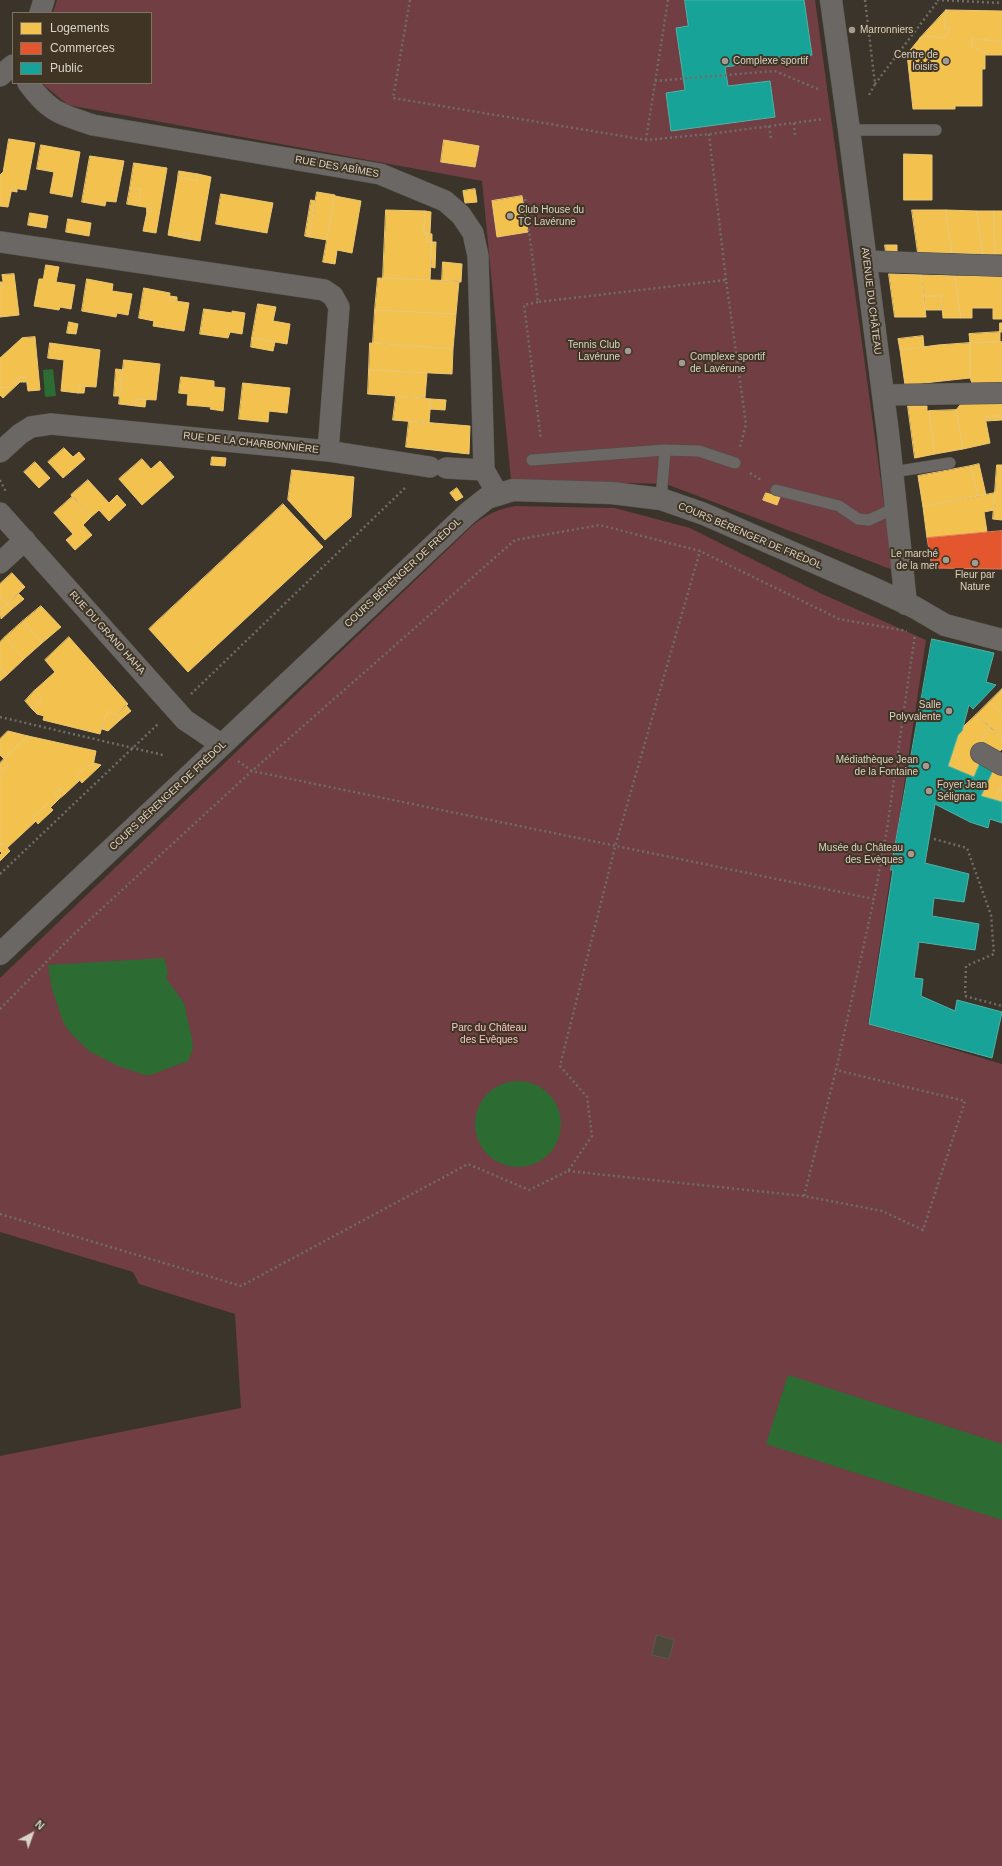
<!DOCTYPE html>
<html>
<head>
<meta charset="utf-8">
<style>
  body { margin:0 }
  #map { position:relative; width:1002px; height:1866px; overflow:hidden; background:#3a342a; font-family:Helvetica,sans-serif }
  canvas { display:block }
  .legend { position:absolute; left:12px; top:12px; width:140px; height:72px; box-sizing:border-box; background:#403524; border:1px solid #7e7466; margin:0; padding:5px 7px; list-style:none; font-size:12px; color:#dad3c8 }
  .legend li { display:flex; align-items:center; gap:8px; height:20px }
  .legend b { width:20px; border:1px solid #7e7466 }
  .north { position:absolute; left:12px; top:1814px; width:40px; height:40px; -webkit-text-stroke:3px #403524; paint-order:stroke; rotate:41deg; font-size:11px; font-weight:700; line-height:16px; text-align:center; color:#dad3c8 }
  .north::after { content:''; display:block; margin:auto; width:14px; height:18px; background:#dad3c8; clip-path:polygon(50% 0,100% 100%,50% 72%,0 100%) }
</style>
</head>
<body>
<div id="map">
<canvas width="1002" height="1866"></canvas>
<ul class="legend">
<li><b style="height:11px;background:#f2c14e"></b>Logements</li>
<li><b style="height:11px;background:#e4572e"></b>Commerces</li>
<li><b style="height:11px;background:#17a398"></b>Public</li>
</ul>
<div class="north">N</div>
</div>
<script>
const ctx = document.querySelector('canvas').getContext('2d');
ctx.lineJoin = 'round';
function fillPath(path, color) { ctx.fillStyle = color; ctx.fill(path, 'evenodd'); }
function trace(path, color, width, dash) { ctx.strokeStyle = color; ctx.lineWidth = width; ctx.lineCap = dash ? 'butt' : 'round'; ctx.setLineDash(dash || []); ctx.stroke(path); }
function drawText(font, color, halo, rows, align = 'center') {
  ctx.font = font + ' Helvetica,sans-serif'; ctx.lineWidth = 4; ctx.setLineDash([]); ctx.textBaseline = 'middle'; ctx.strokeStyle = halo; ctx.fillStyle = color; for (const [text, x, y, turn = 0] of rows) {
    ctx.save(); ctx.translate(x, y); ctx.rotate((+turn || 0) * Math.PI / 180); ctx.textAlign = isNaN(turn) ? turn : align; if (halo) ctx.strokeText(text, 0, 0); ctx.fillText(text, 0, 0); ctx.restore();
  }
}
fillPath(new Path2D(`
  M57 0H815L893 570 666 484 511 480 482 181 68 105 45 86 44 83H151V13H53Z
  M515 506 615 508 690 528 822 594 926 640 868 1024 1002 1064V1866H0V1456L241 1408 235 1314 139 1284 133 1272 0 1232V978L472 526C485 515 498 509 515 506Z`), '#703e43');
fillPath(new Path2D(`
  M53 369 56 396 45 397 43 370Z
  M164 958 168 972 166 978 184 1003 192 1039 193 1049 188 1061 150 1075H145L118 1066 89 1051 70 1032 64 1024 52 989 48 965Z
  M475 1124a43 43 0 1 1 86 0a43 43 0 1 1-86 0Z
  M788 1375 1002 1444V1520L766 1444Z`), '#2c6c32');
const homes = new Path2D(`
  M946 10 945 28 951 29 944 38 930 36 920 38Z
  M946 10 1002 11V42L972 38V47L985 52V69H982V106H955V109H913L907 54 920 38 930 36 944 38 951 29 945 28Z
  M972 38 1002 42V55H984L985 52 972 47Z
  M9 139 35 143 26 190 12 188 8 207 0 206V175L3 172Z
  M444 140 479 146 475 167 441 162Z
  M41 145 80 152 72 197 50 193 54 172 37 169Z
  M904 154 932 155V200H904Z
  M90 156 124 161 116 202 106 201 105 206 82 202Z
  M134 163 167 168 156 233 143 231 147 212H151V208L138 206 141 189 130 188Z
  M179 171 198 174 197 181 178 177Z
  M198 174 211 177 200 241 188 239 189 233H184L183 238 168 235 178 177 197 181Z
  M12 188H17V192L11 191Z
  M130 188 141 189 138 206 127 204Z
  M475 189 477 202 465 203 463 191Z
  M317 192 335 195 327 240 309 237Z
  M221 194 273 203 267 233 216 224Z
  M335 196 361 201 352 253 337 250 335 264 323 262Z
  M522 196 528 232 497 237 492 201Z
  M311 200 315 201 309 237 305 236Z
  M147 208H151V212H147Z
  M386 210 425 211 424 233H427V242H432L430 280 383 278Z
  M912 210H946L952 253H918Z
  M946 210 977 211 983 254 952 253Z
  M425 211 431 212 430 233H424Z
  M977 211H994L995 254H983Z
  M994 211H1002V254H995Z
  M30 213 48 216 46 228 28 225Z
  M68 219 91 223 89 236 66 232Z
  M184 233H189L188 239 183 238Z
  M427 233 432 234V242H427Z
  M432 242H436L435 268 431 267Z
  M885 245H897V252H886Z
  M443 262 462 264 461 282 442 281Z
  M46 265 59 267 56 282 75 285 71 309 60 307 59 310 34 306 39 279H43Z
  M14 274 19 315 0 317V288L4 287 2 275Z
  M889 274 921 275 926 317H895Z
  M921 275 955 276 961 318H943L941 296H924Z
  M955 276H1002V319H993V308H972V318H961Z
  M378 278 459 281 456 314 375 310Z
  M87 279 113 284 112 291 132 294 128 315 117 313 116 317 82 311Z
  M0 282H3L4 287 0 288Z
  M144 288 170 293 169 300 189 303 184 331 153 326 154 321 139 318Z
  M170 296 177 297V301L169 300Z
  M924 296H941L942 310H925Z
  M258 304 276 307 273 321 290 324 287 344 252 338Z
  M204 309 232 313V311L245 313 242 334 230 332 228 338 200 334Z
  M375 310 456 314 453 349 373 343Z
  M69 322 78 324 76 334 67 333Z
  M1000 323H1002V332H1000Z
  M1000 332V342L970 343 969 334Z
  M923 336 924 347 900 350 898 339Z
  M35 337 40 390 28 391 26 377 19 378 8 388 0 387V358L22 338Z
  M252 338 275 342 273 351 251 347Z
  M1002 342V388H974L970 378V343Z
  M50 343 100 350 96 387 79 386 78 393 61 391 64 360 48 358Z
  M370 343 453 349 452 374 369 370Z
  M970 343V378L905 385 900 350 938 345Z
  M124 360 160 364 156 400 136 399V406L119 404Z
  M116 369 123 370 120 396H114Z
  M369 370 427 373 425 398 368 394Z
  M26 377V382H20L3 398 0 395V387L8 388 19 378Z
  M181 377 214 381V387L225 388 223 411 210 409 211 407 187 405 188 394 179 393Z
  M243 383 290 388 287 413 269 411 268 422 239 419Z
  M79 386H85L84 393H78Z
  M396 396 431 399 429 423 393 420Z
  M136 399 146 400 145 407 136 406Z
  M431 399 446 400 445 410 430 409Z
  M1002 399V416L985 417 990 443 963 449 956 410 964 400Z
  M908 406H927V411H929L935 454 915 458Z
  M956 410 963 449 935 454 929 411Z
  M1002 416V420L986 421 985 417Z
  M409 421 470 426 469 454 406 447Z
  M64 448 73 457 79 452 85 459 63 478 48 462Z
  M212 457 226 458 225 466 211 465Z
  M142 459 151 469 160 461 174 477 142 505 119 479Z
  M35 462 50 478 39 488 24 472Z
  M979 464 986 495 978 496 971 466Z
  M997 465H1002V520L993 519Z
  M971 466 978 496 923 507 918 476Z
  M292 470 354 477 351 517 325 540 288 500Z
  M88 480 109 503 117 495 126 505 109 521 99 510 91 517 71 495Z
  M457 488 463 497 456 501 450 493Z
  M766 493 780 497 777 505 763 500Z
  M995 493 994 510 984 512 987 532 927 538 923 507Z
  M73 496 91 517 83 525 92 535 75 550 66 540 73 534 54 513Z
  M283 504 323 547 188 672 149 629Z
  M12 573 25 587 7 604 0 596V584Z
  M18 593 24 599 12 609 7 604Z
  M0 596 7 604 0 610Z
  M7 604 12 609 1 619 0 610Z
  M41 606 61 627 42 643 23 621Z
  M23 621 42 643 24 659 5 637Z
  M5 637 24 659 7 675 0 667V642Z
  M69 637 128 704 115 716 110 711 105 716 100 734 43 720 44 716 37 714 32 709 43 699 35 690 55 672 45 660Z
  M0 667 7 675 0 681Z
  M1002 689V714L989 702Z
  M35 690 43 699 32 709 25 701Z
  M989 702 1002 714V737L976 715Z
  M126 705 131 711 119 721 115 716Z
  M110 711 119 721 108 731 102 729 105 716Z
  M976 715 990 728 978 745 982 758 974 777 948 766 958 735 962 728Z
  M990 728 1002 737V749L995 756 978 745Z
  M8 731 28 736 4 759 0 755V739Z
  M28 736 96 751 93 766 88 765 76 776 80 780 65 794 60 789 55 794 59 799 51 807 47 804 33 817 36 821 7 848 3 843 0 845V772L9 764 4 759Z
  M4 759 9 764 0 772V763Z
  M94 763 101 765 82 783 76 776 88 765 93 766Z
  M994 768 1002 772V784L995 800 981 796Z
  M1002 784V802L995 800Z
  M60 789 65 794 59 799 55 794Z
  M47 804 53 810 38 824 33 817Z
  M3 843 10 851 0 861V855L2 853 0 851V845Z`);
fillPath(homes, '#f2c14e');
trace(homes, '#ebc673', 1);
const shops = new Path2D(`
  M1002 531V569L932 568 927 538Z`);
fillPath(shops, '#e4572e');
trace(shops, '#e17c5c', 1);
const public = new Path2D(`
  M685 0H804L812 55 725 67 728 86 770 81 775 117 671 131 666 93 685 90 676 28 688 26Z
  M932 639 994 653 986 682 996 685 973 709 969 705 962 731 958 735 948 766 974 777 982 758 994 768 981 796 1002 802V823L990 819 988 828 970 822 935 804 925 863 969 874 964 902 934 898 932 916 979 924 975 950 919 942 914 978 923 979 921 996 955 1011 957 1000 1002 1012 992 1058 869 1024 893 870H891Z`);
fillPath(public, '#17a398');
trace(public, '#52b1a6', 1);
const building = new Path2D(`
  M657 1635 674 1640 669 1659 652 1655Z`);
fillPath(building, '#4d4a3c');
trace(building, '#5a584f', 1);
const service = new Path2D(`
  M849 130H936
  M532 460 665 450 699 451 735 463
  M893 472 950 463
  M776 490 839 506 858 519 869 520 897 507
  M661 499 665 450`);
const minor = new Path2D(`
  M40 13 44 0
  M0 76 13 65
  M28 83C49 112 60 114 93 125L380 174 445 201 461 215 473 233 478 256 484 470 498 495
  M0 242 324 290 333 296 339 307 328 451 51 424 31 427 20 434 0 452
  M866 261 1002 266
  M883 395 1002 393
  M328 451 430 467
  M446 468 484 470
  M0 513 185 720 222 745
  M0 563 25 540
  M981 753 1002 765`);
const tertiary = new Path2D(`
  M831 0 849 130 888 433 906 604
  M0 954 468 513 487 498 513 490 612 493 661 499 704 514 873 588 914 607 945 625 1002 640`);
trace(service, '#555048', 12);
trace(minor, '#555048', 22);
trace(tertiary, '#555048', 23);
trace(new Path2D(`
  M410 0 393 98 646 140 709 134 824 119
  M865 0 875 84 869 95
  M937 0 1002 3
  M655 81 775 71 820 90
  M875 84 938 1
  M794 123 795 135
  M769 126 771 138
  M709 134 726 280
  M646 140 668 0
  M525 199 538 302 726 280 746 424 740 447
  M538 302 524 305 541 439
  M750 473 761 480
  M0 480 6 492
  M191 694 406 487
  M0 717 163 755
  M238 761 252 771 515 540 600 525 700 551 839 619 907 631
  M934 839 967 848 991 915 994 954 966 966 965 996 1002 1006
  M0 874 158 724
  M0 1009 72 936 252 771 874 899 887 829 915 634
  M568 1171 804 1196 882 1211 923 1230 965 1101 836 1070 874 899
  M804 1196 836 1070
  M0 1214 241 1286 468 1164 529 1190 568 1171 592 1136 587 1097 560 1066 615 847 700 551`), '#706d69', 2.5, [2, 3]);
trace(service, '#6a6764', 11);
trace(minor, '#6a6764', 21);
trace(tertiary, '#6a6764', 22);
for (const [x, y, r, color] of [
  [852,30,4,"#a29b91"],
  [725,61,4,"#a29b91"],
  [946,61,4,"#a29b91"],
  [510,216,4,"#a29b91"],
  [628,351,4,"#a29b91"],
  [682,363,4,"#a29b91"],
  [946,560,4,"#a29b91"],
  [975,563,4,"#a29b91"],
  [949,711,4,"#a29b91"],
  [926,766,4,"#a29b91"],
  [929,791,4,"#a29b91"],
  [911,854,4,"#a29b91"]
]) { const dot = new Path2D(); dot.arc(x, y, r, 0, 2 * Math.PI); ctx.fillStyle = color; ctx.fill(dot); trace(dot, '#403524', 1.5); }
drawText('10px', '#dad3c8', '#403524', [
  ["Marronniers",860,30,"left"],
  ["Centre de",938,55],
  ["loisirs",938,67],
  ["Complexe sportif",733,61,"left"],
  ["Club House du",518,210,"left"],
  ["TC Lavérune",518,222,"left"],
  ["Tennis Club",620,345],
  ["Lavérune",620,357],
  ["Complexe sportif",690,357,"left"],
  ["de Lavérune",690,369,"left"],
  ["Le marché",938,554],
  ["de la mer",938,566],
  ["Fleur par",975,575,"center"],
  ["Nature",975,587,"center"],
  ["Salle",941,705],
  ["Polyvalente",941,717],
  ["Médiathèque Jean",918,760],
  ["de la Fontaine",918,772],
  ["Foyer Jean",937,785,"left"],
  ["Sélignac",937,797,"left"],
  ["Musée du Château",903,848],
  ["des Evèques",903,860]
], 'right');
drawText('10px', '#dad3c8', '#403524', [
  ["RUE DES ABÎMES",337,167,10],
  ["AVENUE DU CHÂTEAU",871,301,83],
  ["RUE DE LA CHARBONNIÈRE",251,443,6],
  ["COURS BÉRENGER DE FRÉDOL",750,536,23],
  ["COURS BÉRENGER DE FRÉDOL",403,573,-43],
  ["RUE DU GRAND HAHA",107,633,48],
  ["COURS BÉRENGER DE FRÉDOL",168,796,-43]
]);
drawText('10px', '#f9c5c9', '#403524', [
  ["Parc du Château",489,1028],
  ["des Evêques",489,1040]
]);
</script>
</body>
</html>
